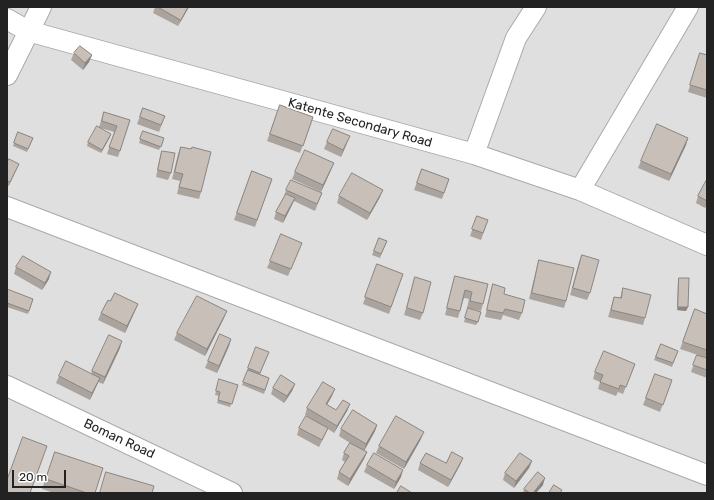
<!DOCTYPE html>
<html>
<head>
<meta charset="utf-8">
<style>
  body { margin:0 }
  #map { position:relative; width:714px; height:500px; overflow:hidden; background:#f2efe9; font-family:Rubik,sans-serif }
  canvas { display:block }
  .frame { position:absolute; inset:0; border:8px solid #222; pointer-events:none }
  .scale { position:absolute; left:12px; top:470px; width:54px; height:18px; box-sizing:border-box; border:2px solid #222; border-top:0; padding-left:5px; font-size:12px; line-height:14px; white-space:nowrap; color:#222; -webkit-text-stroke:3px #fff; paint-order:stroke }
</style>
</head>
<body>
<div id="map">
<canvas width="714" height="500"></canvas>
<div class="frame"></div>
<div class="scale">20 m</div>
</div>
<script>
const ctx = document.querySelector('canvas').getContext('2d');
ctx.lineJoin = 'round';
function fillPath(path, color) { ctx.fillStyle = color; ctx.fill(path, 'evenodd'); }
function trace(path, color, width, dash) { ctx.strokeStyle = color; ctx.lineWidth = width; ctx.lineCap = dash ? 'butt' : 'round'; ctx.setLineDash(dash || []); ctx.stroke(path); }
function drawText(font, color, halo, rows, align = 'center') {
  ctx.font = font + ' Rubik,sans-serif'; ctx.lineWidth = 3.5; ctx.setLineDash([]); ctx.textBaseline = 'middle'; ctx.strokeStyle = halo; ctx.fillStyle = color; for (const [text, x, y, turn = 0] of rows) {
    ctx.save(); ctx.translate(x, y); ctx.rotate((+turn || 0) * Math.PI / 180); ctx.textAlign = isNaN(turn) ? turn : align; if (halo) ctx.strokeText(text, 0, 0); ctx.fillText(text, 0, 0); ctx.restore();
  }
}
fillPath(new Path2D(`
  M7 7H707V493H7Z`), '#e0dfdf');
const minor = new Path2D(`
  M7 19 28 31 474 154 580 190 707 245
  M7 75 41 7
  M474 154 516 38 536 7
  M580 190 688 7
  M7 207 707 475
  M7 386 232 493`);
trace(minor, '#a9a9a9', 22);
trace(minor, '#fff', 20);
fillPath(new Path2D(`
  M155 7H189L178 26 153 13Z
  M74 53 92 55 89 62 83 70 71 60Z
  M700 53 707 55V98L688 92Z
  M280 105 313 117 300 153 267 141Z
  M143 108 165 116 159 132 137 124Z
  M104 112 130 120 118 157 107 154 114 132 101 128 110 137 101 153 87 146 88 142 99 127Z
  M143 131 164 138 159 150 139 143Z
  M18 132 33 138 27 152 13 146Z
  M688 138 686 145 669 181 638 168 641 161Z
  M327 142 347 143 341 157 324 149Z
  M181 147 201 192 199 199 177 194 180 181 172 179 178 154Z
  M162 151 171 173 168 180 156 177 160 157Z
  M7 163 19 164 9 186 7 185Z
  M422 169 449 179 442 199 414 190Z
  M331 170 321 192 292 179 295 172Z
  M252 171 272 179 255 227 234 220Z
  M707 179V205L705 208 696 203 698 196Z
  M286 190 322 193 315 211 294 201 283 223 274 219 276 212 284 197Z
  M339 196 380 197 367 220 337 203Z
  M477 216 488 220 481 240 470 236Z
  M379 238 387 241 380 258 372 255Z
  M302 243 288 276 267 268 270 261Z
  M582 255 590 293 587 300 570 295 579 262Z
  M539 260 566 301 564 308 529 299 537 267Z
  M377 264 403 274 389 314 363 304Z
  M16 267 49 279 42 290 14 274Z
  M455 276 483 304 481 311 467 308 469 299 464 298 460 311 458 318 445 315 453 283Z
  M415 277 423 313 420 320 404 315Z
  M679 278 688 307 686 311 677 310 678 281Z
  M493 284 522 313 519 320 503 315 501 320 485 317 491 291Z
  M623 288 645 318 643 325 608 317 612 304 614 297 620 298Z
  M7 291 33 299 28 314 7 307Z
  M110 301 138 304 135 311 125 333 98 320 101 313Z
  M468 308 478 322 476 325 464 322Z
  M695 309 707 314V358L680 349Z
  M224 318 205 356 174 340 177 333Z
  M231 339 229 346 217 373 205 368 208 361Z
  M661 344 678 351 672 367 654 360Z
  M120 348 103 384 98 382 90 400 56 383 59 376 91 374 92 371Z
  M269 352 260 374 269 378 264 394 242 385 248 371H247L248 368Z
  M697 355 707 358V378L691 372Z
  M635 364 623 394 618 392 616 396 598 389 600 382 593 379 595 372Z
  M655 374 672 380 660 412 643 405Z
  M218 383 238 385 230 407 217 403 219 396 215 395Z
  M295 384 292 391 284 403 271 394 273 388Z
  M332 396 327 405 336 410 350 404 347 411 334 433 328 429 319 447 297 435 299 428 312 419 305 415 307 408Z
  M377 425 375 431 364 451 367 452 364 459 348 486 337 479 339 472 345 462 342 460 344 453 350 443 339 436 341 429Z
  M421 439 404 469 376 453 379 446Z
  M55 452 95 493H54L42 489Z
  M463 458 460 465 448 487 418 470 420 463H446Z
  M532 461 529 468 514 488 503 480 505 473Z
  M367 465 401 477 394 489 364 472Z
  M106 472 152 493H100Z
  M543 485 536 493H523L524 489Z`), '#aba49e');
fillPath(new Path2D(`
  M188 7H189L178 26 181 20Z
  M92 55 89 62 83 70 85 63Z
  M111 134 110 137 101 153 102 150Z
  M350 136 341 157 343 150Z
  M688 138 686 145 669 181 671 174Z
  M334 163 331 170 321 192 323 185Z
  M383 190 380 197 367 220 370 213Z
  M295 198 292 205 283 223 285 216Z
  M51 272 49 279 42 290 45 283Z
  M138 304 135 311 125 333 127 326Z
  M678 307H688L686 311 677 310Z
  M227 311 224 318 205 356 207 349Z
  M231 339 229 346 217 373 219 366Z
  M122 341 120 348 103 384 105 377Z
  M100 378 97 385 90 400 92 393Z
  M295 384 292 391 284 403 287 396Z
  M335 389 332 396 323 411 326 404Z
  M350 404 347 411 334 433 337 426Z
  M377 425 375 431 364 451 366 444Z
  M424 432 421 439 404 469 406 462Z
  M367 452 364 459 348 486 350 479Z
  M463 458 460 465 448 487 451 480Z
  M532 461 529 468 514 488 516 481Z
  M403 470 401 477 394 489 396 482Z
  M545 478 543 485 536 493H533Z`), '#8b8681');
const building = new Path2D(`
  M158 7H188L181 20Z
  M80 46 92 55 85 63 74 53Z
  M700 53 707 55V90L690 85Z
  M280 105 313 117 303 146 270 134Z
  M143 108 165 116 161 125 140 117Z
  M104 112 130 120 120 151 109 147 117 126 102 121Z
  M657 124 688 138 671 174 641 161Z
  M97 126 111 134 102 150 88 142Z
  M333 129 350 136 343 150 327 142Z
  M143 131 164 138 161 147 140 139Z
  M18 132 33 138 28 149 14 143Z
  M181 147 191 149 192 147 211 152 201 192 179 187 183 174 175 172Z
  M305 150 334 163 323 185 295 172Z
  M162 151 175 153 171 173 158 170Z
  M9 159 19 164 10 182 7 181V163Z
  M422 169 449 179 444 193 417 183Z
  M252 171 272 179 257 220 237 213Z
  M352 173 383 190 370 213 339 196Z
  M707 179V201L698 196Z
  M291 180 322 193 317 204 286 190Z
  M286 194 295 198 285 216 276 212Z
  M477 216 488 220 483 233 472 229Z
  M281 234 302 243 291 269 270 261Z
  M379 238 387 241 381 254 374 251Z
  M582 255 599 260 590 293 573 288Z
  M23 256 51 272 45 283 16 267Z
  M539 260 574 268 566 301 532 293Z
  M377 264 403 274 391 307 365 297Z
  M455 276 488 284 483 304 470 301 472 292 465 290 460 311 447 308Z
  M415 277 431 282 423 313 407 308Z
  M679 278H689L688 307H678Z
  M493 284 505 288 504 294 525 300 522 313 505 309 503 313 487 310Z
  M623 288 651 295 645 318 611 310 614 297 621 298Z
  M7 289 33 299 29 311 7 303Z
  M115 293 138 304 127 326 101 313 108 300 110 301Z
  M197 296 227 311 207 349 177 333Z
  M468 308 481 312 478 322 465 318Z
  M695 309 707 314V350L683 342Z
  M220 334 231 339 219 366 208 361Z
  M109 335 122 341 105 377 92 371Z
  M661 344 678 351 673 363 656 357Z
  M256 347 269 352 260 373 248 368Z
  M604 351 635 364 626 387 620 385 619 389 600 382 603 375 595 372Z
  M697 355 707 358V370L693 365Z
  M66 361 100 378 92 393 59 376Z
  M248 370 269 378 265 390 243 382Z
  M655 374 672 380 663 405 646 398Z
  M281 375 295 384 287 396 273 388Z
  M219 379 238 385 232 404 218 400 220 392 216 391Z
  M323 382 335 389 326 404 336 410 343 400 350 404 337 426 307 408Z
  M353 410 377 425 366 444 341 429Z
  M306 416 328 428 322 440 299 428Z
  M396 416 424 432 406 462 379 446Z
  M23 437 47 446 30 493H7V480Z
  M350 443 367 452 350 479 339 472 349 456 344 453Z
  M55 452 103 468 95 493H87L46 479Z
  M452 452 463 458 451 480 420 463 426 453 446 463Z
  M374 453 403 470 396 482 367 465Z
  M520 453 532 461 516 481 505 473Z
  M106 472 154 486 152 493H100Z
  M538 472 545 478 533 493H530L524 489Z
  M554 485 562 490 560 493H549Z
  M401 486 412 493H397Z`);
fillPath(building, '#c7bfb8');
trace(building, '#8b8681', 1);
drawText('13px', '#222', '#fff', [
  ["Katente Secondary Road",360,123,16],
  ["Boman Road",119,439,25]
]);
</script>
</body>
</html>
